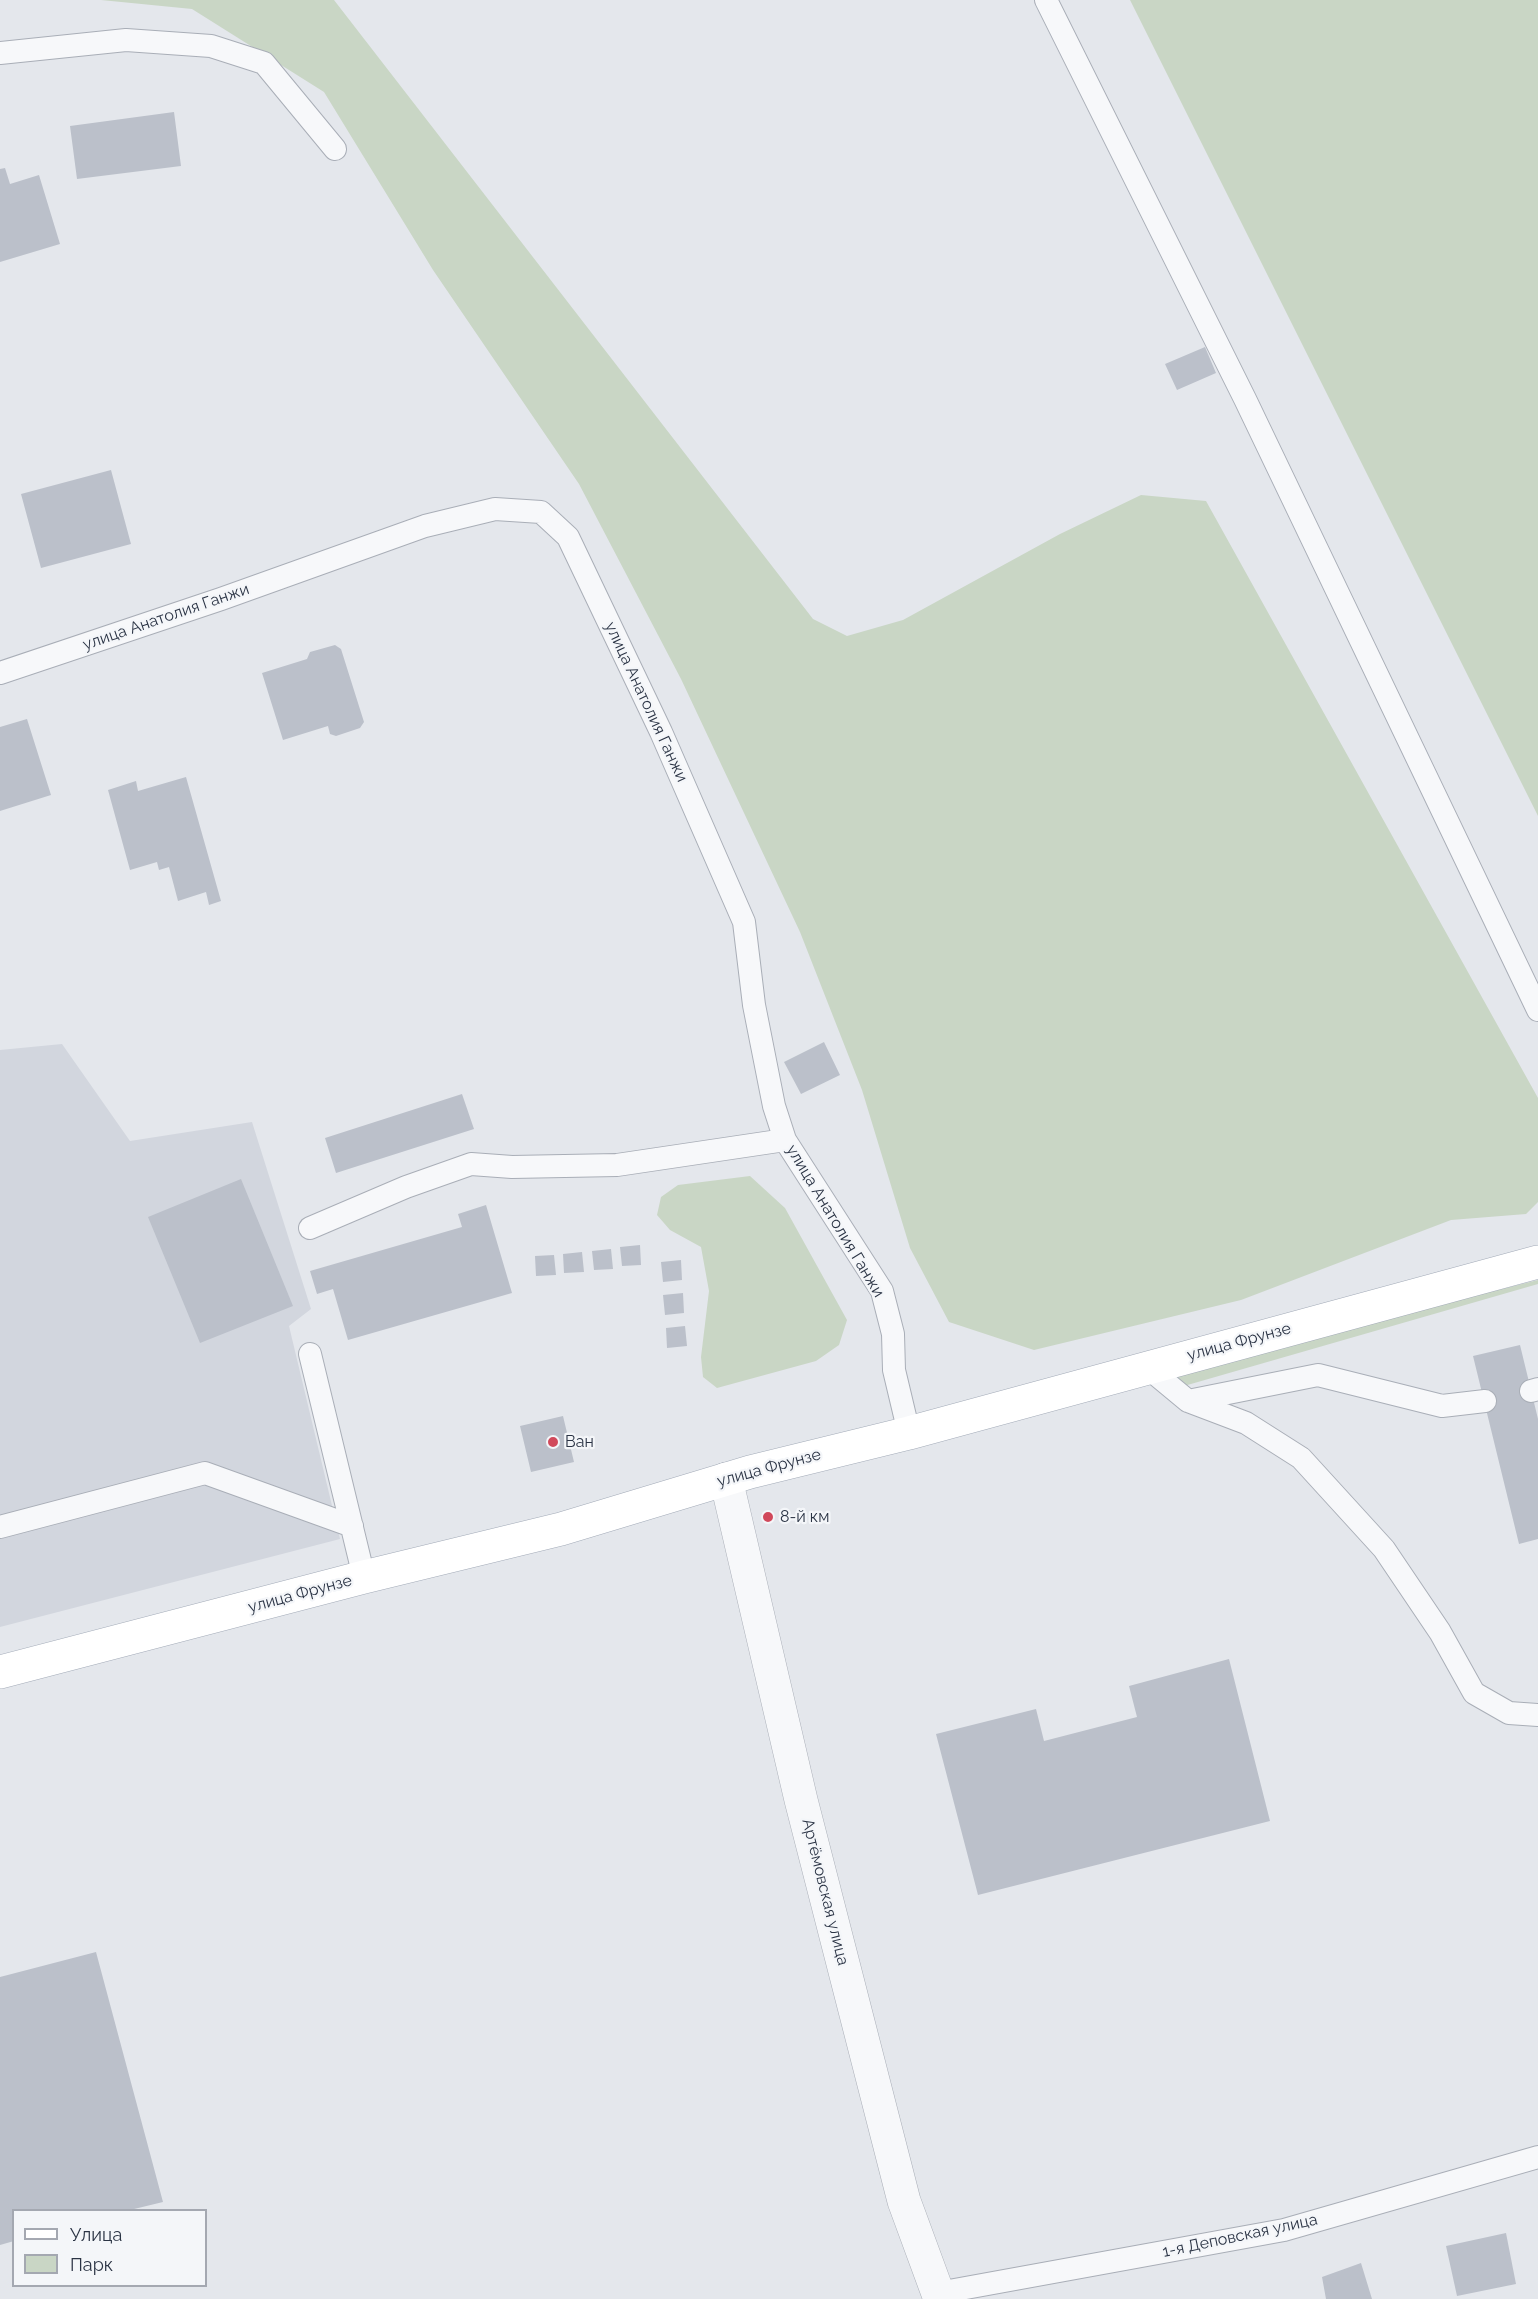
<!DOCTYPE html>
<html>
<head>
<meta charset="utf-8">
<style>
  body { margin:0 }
  #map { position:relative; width:1538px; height:2299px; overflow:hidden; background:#e4e7ec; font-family:Raleway,sans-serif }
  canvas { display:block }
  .legend { position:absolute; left:12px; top:2209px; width:195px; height:78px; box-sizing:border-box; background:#f4f6f9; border:2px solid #a4a8b1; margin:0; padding:8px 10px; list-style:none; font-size:18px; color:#2b3445 }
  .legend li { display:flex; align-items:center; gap:12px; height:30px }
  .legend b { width:30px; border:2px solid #a4a8b1 }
</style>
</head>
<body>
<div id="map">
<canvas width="1538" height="2299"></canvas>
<ul class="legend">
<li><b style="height:8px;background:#fff"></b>Улица</li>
<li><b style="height:16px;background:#c9d6c5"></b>Парк</li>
</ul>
</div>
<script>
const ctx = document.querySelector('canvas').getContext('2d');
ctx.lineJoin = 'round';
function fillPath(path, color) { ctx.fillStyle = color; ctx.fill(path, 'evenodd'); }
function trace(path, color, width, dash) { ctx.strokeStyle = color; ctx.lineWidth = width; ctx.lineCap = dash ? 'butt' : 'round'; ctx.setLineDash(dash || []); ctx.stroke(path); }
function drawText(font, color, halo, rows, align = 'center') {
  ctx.font = font + ' Raleway,sans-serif'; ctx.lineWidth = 4.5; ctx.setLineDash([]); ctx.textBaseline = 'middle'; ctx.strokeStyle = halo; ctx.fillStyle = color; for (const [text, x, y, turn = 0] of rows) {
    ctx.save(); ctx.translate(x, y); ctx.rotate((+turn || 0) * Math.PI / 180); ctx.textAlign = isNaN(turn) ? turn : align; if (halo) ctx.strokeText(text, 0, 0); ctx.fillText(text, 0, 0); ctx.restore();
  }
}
fillPath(new Path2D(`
  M62 1044 130 1141 252 1122 311 1309 289 1326 340 1539 0 1627V1050Z`), '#d2d6de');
fillPath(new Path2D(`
  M101 0H334L813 619 847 636 903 620 1060 534 1141 495 1206 501 1538 1098V1202L1526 1214 1451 1220 1241 1300 1034 1350 949 1322 910 1248 862 1090 800 932 681 679 579 484 433 270 324 92 192 9Z
  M1130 0H1538V816Z
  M750 1176 785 1208 847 1320 839 1345 816 1361 717 1388 703 1377 701 1357 709 1291 701 1247 670 1230 657 1215 661 1197 678 1185Z
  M1538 1280V1284L1184 1386 1178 1377 1183 1368Z`), '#c9d6c5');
fillPath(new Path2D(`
  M174 112 181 166 77 179 70 126Z
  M5 168 10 184 39 175 60 244 0 262V169Z
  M1205 347 1216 373 1177 390 1165 364Z
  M111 470 131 544 41 568 21 494Z
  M335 645 341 649 364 722 360 728 336 736 330 734 328 726 283 740 262 673 307 659 310 652Z
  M27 719 51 795 0 811V727Z
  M186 777 221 901 209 905 206 892 178 901 169 867 159 870 157 862 130 870 108 790 136 781 138 791Z
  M824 1042 840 1075 801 1094 784 1062Z
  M462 1094 474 1129 336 1173 325 1138Z
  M241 1179 293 1306 200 1343 148 1217Z
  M486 1205 512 1293 348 1340 333 1289 317 1294 310 1271 462 1227 458 1214Z
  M640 1245 641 1265 622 1266 620 1247Z
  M611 1249 613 1269 594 1270 592 1251Z
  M582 1252 584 1272 564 1273 563 1254Z
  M554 1255 556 1275 536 1276 535 1256Z
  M681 1260 682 1280 663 1282 661 1262Z
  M683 1293 684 1313 665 1315 663 1295Z
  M685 1326 687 1346 667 1348 666 1328Z
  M1520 1345 1538 1419V1539L1519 1544 1473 1356Z
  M563 1416 574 1462 531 1472 520 1426Z
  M1229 1659 1270 1821 978 1895 936 1734 1036 1709 1044 1741 1137 1717 1129 1686Z
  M96 1952 163 2202 130 2210H14V2241L0 2245V1977Z
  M1506 2233 1516 2284 1457 2296 1446 2246Z
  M1361 2263 1372 2299H1326L1322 2277Z`), '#bbc0ca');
const service = new Path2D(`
  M1046 0 1245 399 1538 1010
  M0 53 126 40 211 46 264 63 335 149
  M0 673 221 599 425 526 495 509 541 512 568 537 661 732 744 922 754 1005 774 1106 785 1140 882 1291 893 1334 894 1370 909 1433
  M310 1228 406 1187 471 1164 512 1167 617 1165 785 1140
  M310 1354 364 1577
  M1147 1367 1188 1401 1318 1375 1442 1406 1485 1401
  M1531 1391 1538 1389
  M1188 1401 1246 1423 1301 1458 1384 1549 1440 1632 1474 1693 1509 1713 1538 1715
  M0 1527 205 1473 352 1526
  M938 2293 1284 2230 1538 2157`);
const minor = new Path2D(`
  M726 1479 801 1800 904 2201 940 2299`);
const primary = new Path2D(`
  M0 1672 364 1577 561 1529 750 1472 909 1433 1538 1262`);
trace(service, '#a9aeb7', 24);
trace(minor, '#a9aeb7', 34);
trace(primary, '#a3abb8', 34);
trace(service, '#f7f8fa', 22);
trace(minor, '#f7f8fa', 33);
trace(primary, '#fff', 33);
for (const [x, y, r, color] of [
  [553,1442,6,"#d1495b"],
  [768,1517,6,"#d1495b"]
]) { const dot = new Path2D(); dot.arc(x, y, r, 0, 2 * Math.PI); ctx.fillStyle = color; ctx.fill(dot); trace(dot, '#f4f6f9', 2); }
drawText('16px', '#2b3445', '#f4f6f9', [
  ["улица Анатолия Ганжи",166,617,-19],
  ["улица Анатолия Ганжи",646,702,65],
  ["улица Анатолия Ганжи",835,1221,59],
  ["улица Фрунзе",1239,1342,-15],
  ["улица Фрунзе",769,1468,-15],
  ["улица Фрунзе",300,1594,-15],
  ["Артёмовская улица",825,1892,76],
  ["1-я Деповская улица",1240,2236,-12]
]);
drawText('16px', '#2b3445', '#f4f6f9', [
  ["Ван",565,1442],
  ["8-й км",780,1517]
], 'left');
</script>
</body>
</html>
